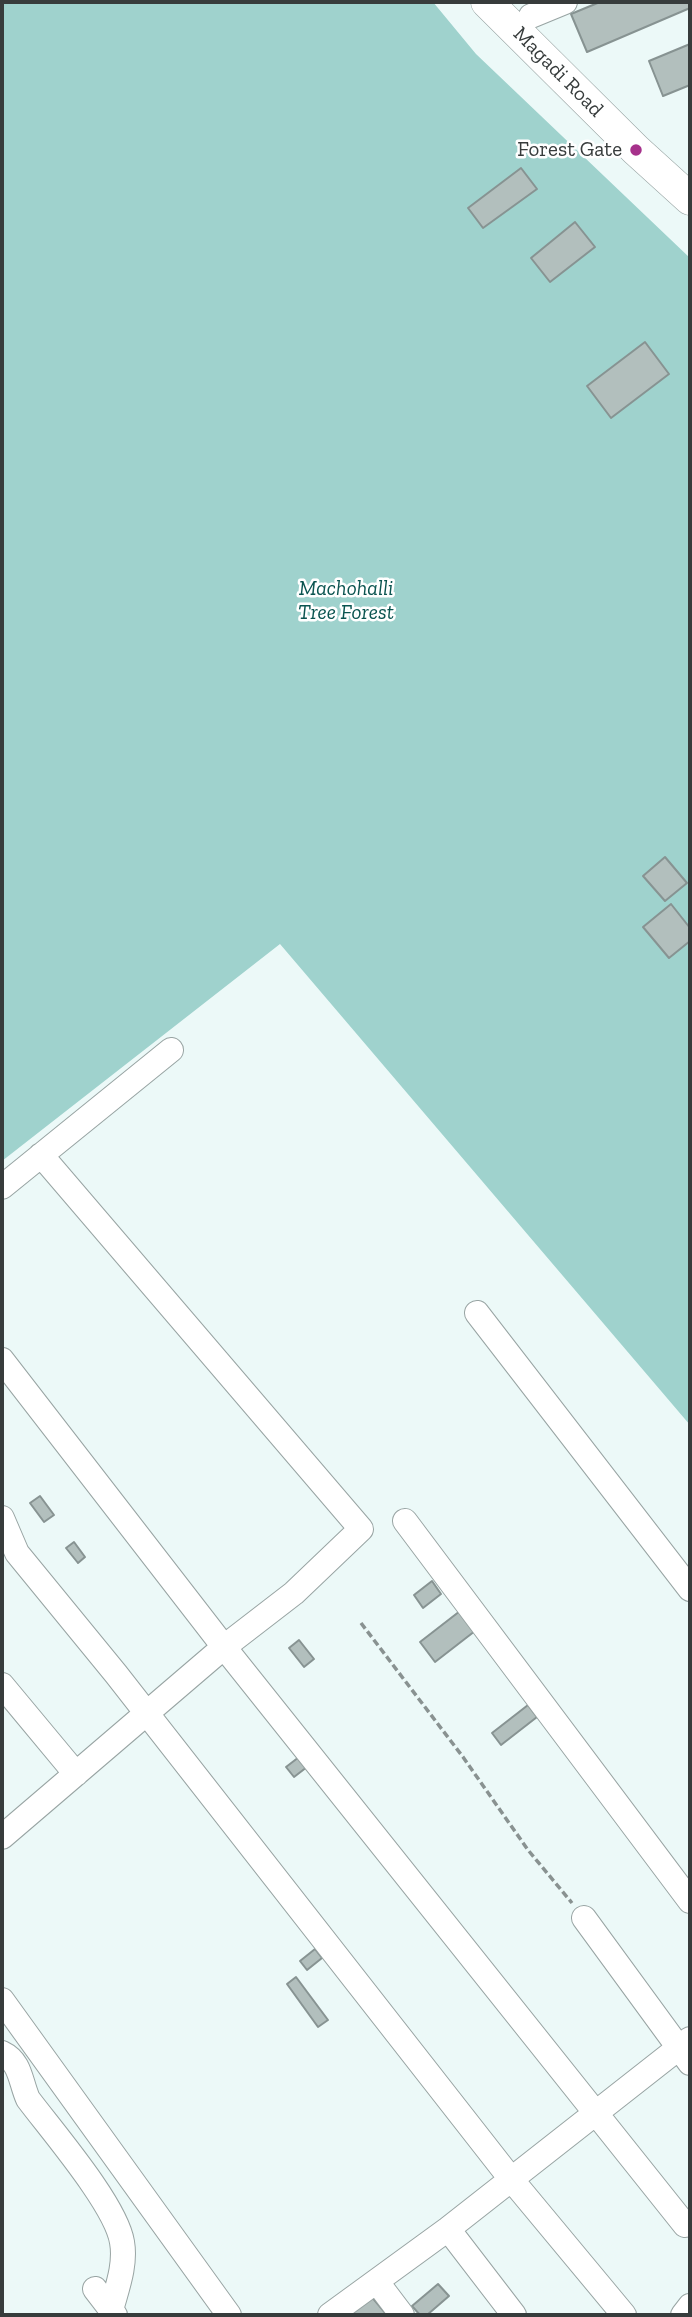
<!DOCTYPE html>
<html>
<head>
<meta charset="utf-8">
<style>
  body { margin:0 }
  #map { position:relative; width:692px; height:2317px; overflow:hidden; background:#ecf9f8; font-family:"Zilla Slab",serif }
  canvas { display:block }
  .frame { position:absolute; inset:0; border:4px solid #373c3c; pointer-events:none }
</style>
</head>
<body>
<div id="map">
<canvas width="692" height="2317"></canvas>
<div class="frame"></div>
</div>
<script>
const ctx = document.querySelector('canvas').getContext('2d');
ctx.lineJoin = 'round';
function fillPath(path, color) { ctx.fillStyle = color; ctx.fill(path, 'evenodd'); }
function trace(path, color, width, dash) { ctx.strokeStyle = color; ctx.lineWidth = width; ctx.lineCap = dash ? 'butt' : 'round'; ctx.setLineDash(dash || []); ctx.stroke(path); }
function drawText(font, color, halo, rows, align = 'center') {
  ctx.font = font + ' "Zilla Slab",serif'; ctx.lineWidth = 5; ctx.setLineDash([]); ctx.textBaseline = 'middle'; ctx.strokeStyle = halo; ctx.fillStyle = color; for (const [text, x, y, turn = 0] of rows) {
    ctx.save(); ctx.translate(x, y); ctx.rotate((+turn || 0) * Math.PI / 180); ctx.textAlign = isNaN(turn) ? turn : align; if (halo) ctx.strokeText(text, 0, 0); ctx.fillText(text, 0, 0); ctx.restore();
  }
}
fillPath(new Path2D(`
  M2 2H433L476 54 690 258V1425L280 944 2 1161Z`), '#9fd2cd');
const building = new Path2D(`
  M600 2H690V8L587 52 571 14Z
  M690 44V85L663 96 649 61Z
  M521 168 537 189 483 228 468 208Z
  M575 222 595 247 550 282 531 258Z
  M645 342 669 374 611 418 587 386Z
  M665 857 687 883 665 901 643 876Z
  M671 904 690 928V941L669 958 643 927Z
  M40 1496 54 1515 44 1522 30 1503Z
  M74 1542 85 1557 78 1563 66 1548Z
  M432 1581 441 1594 423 1608 414 1595Z
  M460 1611 475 1631 435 1662 420 1642Z
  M299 1640 314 1659 304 1667 289 1648Z
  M528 1705 537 1717 501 1745 492 1733Z
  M299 1757 307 1767 294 1777 286 1767Z
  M315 1949 322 1958 307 1970 300 1961Z
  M296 1977 328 2020 318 2027 287 1984Z
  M438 2284 449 2296 427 2315H420L412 2306Z
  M371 2296 387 2315H347Z`);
fillPath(building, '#b2bfbd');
trace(building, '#879392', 2);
const minor = new Path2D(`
  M531 16 565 2
  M2 1187 171 1050
  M477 1313 690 1589
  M2 1360 224 1647 685 2225
  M2 1518 17 1553 116 1674 511 2179 624 2315
  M405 1521 690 1901
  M2 1685 76 1774
  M2 1837 224 1647 294 1593 361 1529 41 1155
  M584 1918 690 2063
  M2 2000 229 2315
  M2 2053C21 2062 20 2081 28 2099 52 2131 116 2205 122 2242 126 2265 117 2288 111 2310
  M448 2229 514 2315
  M377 2282 402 2315
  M95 2289 115 2315
  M330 2315 448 2229 690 2039
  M683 2315 690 2306`);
const major = new Path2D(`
  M487 2 636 150 690 199`);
trace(minor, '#98a4a3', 26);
trace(major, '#98a4a3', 33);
trace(new Path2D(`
  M361 1623 463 1757 528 1850 572 1903`), '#899291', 3.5, [7, 3.5]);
trace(minor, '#fff', 24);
trace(major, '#fff', 32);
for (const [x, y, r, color] of [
  [636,150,7,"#a6318b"]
]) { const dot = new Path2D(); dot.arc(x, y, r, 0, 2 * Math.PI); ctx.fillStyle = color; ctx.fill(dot); trace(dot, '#fff', 2.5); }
drawText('21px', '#373c3c', '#fff', [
  ["Magadi Road",558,72,45]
]);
drawText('21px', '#373c3c', '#fff', [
  ["Forest Gate",622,150]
], 'right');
drawText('italic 21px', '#0a5450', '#fff', [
  ["Machohalli",346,589],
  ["Tree Forest",346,613]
]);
</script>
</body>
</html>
